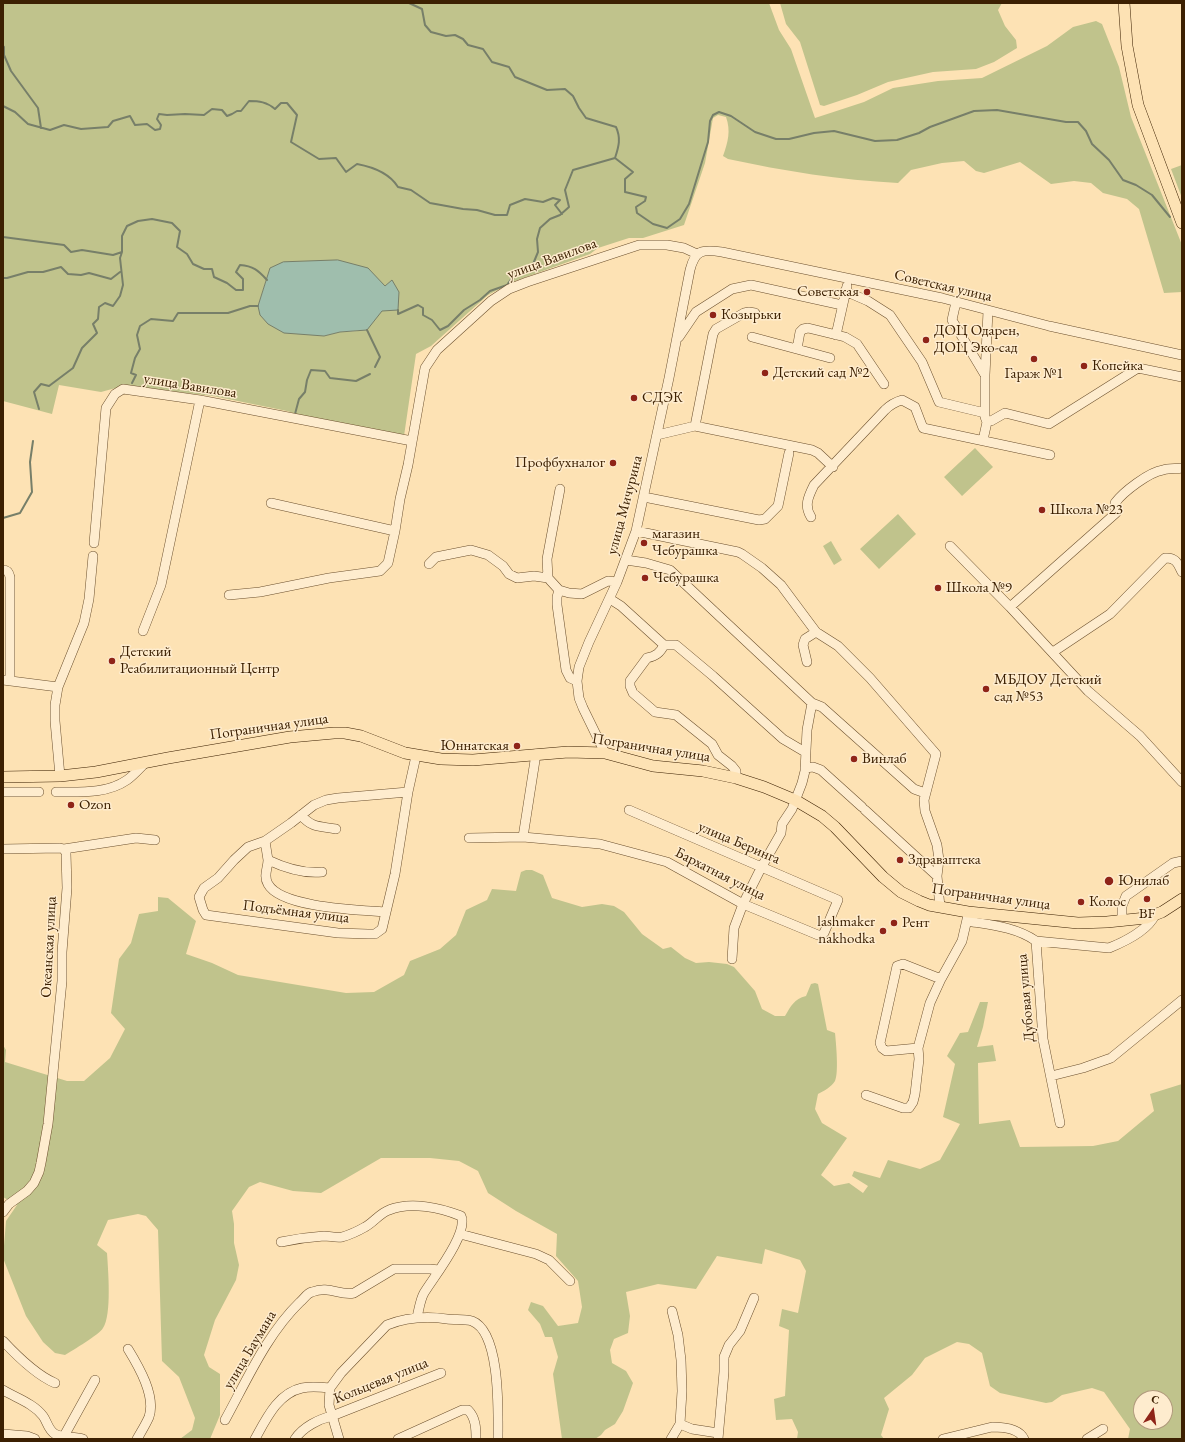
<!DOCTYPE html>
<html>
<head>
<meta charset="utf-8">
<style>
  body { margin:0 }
  #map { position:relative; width:1185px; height:1442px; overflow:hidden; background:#fde2b4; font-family:"EB Garamond",serif }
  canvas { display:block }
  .frame { position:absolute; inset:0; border:4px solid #3c2002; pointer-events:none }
  .north { position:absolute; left:1133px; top:1390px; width:40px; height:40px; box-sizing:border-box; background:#feecce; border:1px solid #b09a7c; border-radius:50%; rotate:13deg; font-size:11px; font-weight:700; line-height:16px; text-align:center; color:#3c2002 }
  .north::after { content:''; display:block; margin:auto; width:14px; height:18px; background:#8f2418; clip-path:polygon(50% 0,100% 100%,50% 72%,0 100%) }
</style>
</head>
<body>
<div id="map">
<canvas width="1185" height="1442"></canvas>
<div class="frame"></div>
<div class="north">С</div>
</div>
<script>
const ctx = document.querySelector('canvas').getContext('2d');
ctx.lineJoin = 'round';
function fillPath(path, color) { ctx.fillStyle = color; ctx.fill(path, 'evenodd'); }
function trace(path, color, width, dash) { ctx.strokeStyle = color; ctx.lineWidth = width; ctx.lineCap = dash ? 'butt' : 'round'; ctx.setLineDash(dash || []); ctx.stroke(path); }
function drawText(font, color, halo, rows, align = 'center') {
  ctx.font = font + ' "EB Garamond",serif'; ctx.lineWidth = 3; ctx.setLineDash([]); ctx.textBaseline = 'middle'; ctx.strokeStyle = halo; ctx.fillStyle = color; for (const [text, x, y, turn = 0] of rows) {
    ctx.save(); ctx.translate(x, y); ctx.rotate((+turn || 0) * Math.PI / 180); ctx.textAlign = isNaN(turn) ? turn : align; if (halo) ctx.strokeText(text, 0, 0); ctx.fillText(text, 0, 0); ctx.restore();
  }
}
fillPath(new Path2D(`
  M3 3H769L779 30 791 49 815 118 864 102 893 88 938 81 982 78 1047 46 1073 27 1096 21 1102 24 1119 67 1131 117 1182 245V292L1164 293 1139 209 1127 199 1103 193 1091 183 1074 181 1051 184 1020 162 984 173 976 171 964 161 942 163 911 170 898 183C840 180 784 171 728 159L723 156C728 142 731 131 726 117L718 115 713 118 705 163 684 225 643 238H629L598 248 590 254 515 281 488 295 431 346 416 354 404 436 299 415 287 411 213 396 123 386 101 392 59 385 52 414 3 401ZM270 268 385 286 392 281 358 331 340 332 324 336 258 306Z
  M780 3H1002L998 10 1005 26 1016 40 1017 48 994 62 976 69 933 72 888 82 857 95 824 106 820 105 800 42 786 24Z
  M1182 165V198L1171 169Z
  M975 448 993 467 962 496 944 477Z
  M898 514 916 534 879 569 860 549Z
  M831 541 842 560 834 565 823 546Z
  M526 870H532L543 875 552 898 582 907 602 904 614 906 624 912 642 934 663 949 671 947 685 958 696 963 709 962 727 964 734 967 755 991 762 1009 775 1016H785C791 1006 794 999 806 996L811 984 815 983 818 984 827 1030 835 1033C836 1043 839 1073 835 1081 831 1087 824 1091 818 1094L815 1109 822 1123 847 1138 821 1175 834 1186 849 1183 863 1193 868 1186 852 1176 854 1171 880 1178 888 1160 920 1169 940 1160 960 1124 943 1117 955 1064 947 1056 960 1033 968 1032 980 1002H988L983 1027 977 1047 993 1045 996 1061 978 1063 979 1124 1010 1120 1020 1147 1093 1146 1118 1141 1154 1111 1150 1094 1182 1084V1439H1128L1130 1429 1104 1392 1092 1388 1062 1395 1052 1402 1046 1403 1000 1393 990 1386 982 1353 969 1344 957 1342 925 1358 912 1375 884 1398 889 1409 881 1435 884 1439H797L798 1432 792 1419 776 1420 774 1399 785 1396 789 1330 779 1326 782 1309 798 1313 806 1271 800 1260 765 1249 762 1264 717 1256 696 1289 658 1284 626 1292 630 1316 628 1333 614 1339 610 1350 612 1363 626 1371 633 1383 623 1411 615 1424 605 1430 601 1435 595 1439H562L553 1374 558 1357 552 1337H545L540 1324 528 1310 531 1302 543 1306 558 1326 578 1323 582 1307 578 1281 556 1256 557 1234 516 1211 488 1193 478 1171 459 1161 430 1158H381L321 1193 293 1191 260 1182 249 1187 232 1211 234 1224V1243L239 1265 236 1280 215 1320 204 1355 209 1367 220 1374V1415L210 1439H180L192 1430 195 1418 179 1377 162 1361 158 1230 146 1216 138 1214 108 1220 97 1245 107 1253C108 1269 112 1315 103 1328 99 1335 73 1350 65 1355L55 1353 43 1342 26 1316 3 1258 6 1221 17 1205 3 1197V1045L6 1050 5 1062 67 1081H84L110 1058 125 1029 111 1013 119 959 131 943 139 914 158 911V897L168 898 196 921 186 954 212 963 238 975 346 993 374 992 404 975 410 961 440 949 456 935 466 910 487 900 492 889 516 891 521 872ZM1141 1398H1165V1422H1141Z`), '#c0c38c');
const water = new Path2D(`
  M338 260 368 268 385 286 392 280 399 292 398 310 382 311 367 330 340 332 324 336 284 333 268 324 260 315 258 306 270 268 283 262Z`);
fillPath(water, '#9fbead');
trace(water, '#777f69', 1);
trace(new Path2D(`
  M409 3 422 9 425 25 431 32 446 36 455 35 463 39 468 45 483 49 492 62 509 67 515 77 547 90 565 89 573 96 579 108 586 118 616 127C621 138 619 146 615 158
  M3 46 4 47V55L11 71 38 108 41 128
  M3 106 15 112 28 124 50 130 64 125 81 129 108 127 113 121 130 116 135 125 147 124 155 130 160 129 161 125 157 119 159 114 167 115 185 114 204 115 212 109 222 110 227 116 232 114 237 111H241L249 101C259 101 267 102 275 109L281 103H287L297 115 291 142 319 159 336 158 346 172 357 164C373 167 390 174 398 187L411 190 430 203 463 209 477 210 495 215H507L510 205 525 199 543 202 553 198 560 200 555 205 562 214
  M3 237 64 245 71 252 82 250 113 255 122 252
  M3 278H7L28 272H43L61 267 68 274 81 275 89 273 111 279 120 272
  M398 310V314L418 305 423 308V315L432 320 440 330 448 326 464 310 480 300 490 291 507 285 514 275 531 269 538 252 537 239 540 228 550 219 560 215 569 207 565 190 573 170 615 158 633 172 625 179V192L646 197 645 201 636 207 637 213 653 224 667 228 680 219 689 204 708 142 710 121 713 115 719 112 731 116 755 132 776 139H789L814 133 834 131 875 141 897 140 919 133 930 127 974 111 997 110 1066 122H1078L1086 131 1092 144 1109 160 1123 180 1136 185 1152 195 1170 217
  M367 330 380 357 375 367
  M132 383 136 375 131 373 135 358 140 349 137 335 140 326 151 319 173 321 178 313H228L250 306H258
  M39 409 34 392 41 384 49 386 73 368 82 348 97 333 93 324 98 319 99 307 105 303 113 306 120 296 123 285 120 258 122 252V236L127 226 138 221 152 219 172 223 180 231 177 247 187 254 193 264 204 269H212L214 277 227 283 236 290H243V279L236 272 240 265C253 266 258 270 267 280
  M295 414 299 399 305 392 307 380 311 370 325 371 330 378 356 381 370 374
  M3 518 20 513 32 492 30 462 33 441`), '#777f69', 2);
const minor = new Path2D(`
  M845 291 868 301 890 315 922 362 939 402 985 413
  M956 302 952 320 985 375
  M836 335 847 286
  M679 337 696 312 732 289 751 285 842 305
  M752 337 830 358
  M797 349 800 332 803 329 808 328 845 337 857 344 884 384
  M987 422 991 421 1005 413 1049 424 1138 368 1182 377
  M695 426 713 334 716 329 744 313 749 312 755 313
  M657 435 695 426 812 450 818 453 833 467
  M983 440 987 422 985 417V375L988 311
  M560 489 547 559 548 578 559 590 569 593 582 594 608 581 617 582
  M644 497 759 520 765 519 778 506 789 453
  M271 503 395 531
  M811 517C804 506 808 497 814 485L885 410C890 405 895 402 902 400L915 407 923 428 1050 455
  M636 531 738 552 742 554 762 568 781 585 816 632 838 646 870 678 936 754 924 800 925 811 937 845 939 860 937 876 940 907
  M94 543 106 408 115 394 123 389 200 400 412 441
  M950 546 1010 607 1088 691 1140 736 1182 782
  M626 560 646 563 670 570 812 703 822 707 914 789 925 793
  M429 564 436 557 471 550 488 555 503 566 509 574 517 578 534 576 548 578
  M3 570C8 570 9 573 10 577V681
  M559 590 557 597V605L566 670 570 678 577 681
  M229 595 260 592 329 578 380 571 388 563 395 531 400 499 408 465 425 368 437 350 491 301 509 289 527 282 639 245H667L684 248 697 254
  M610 599 621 606 664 645H676L713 676 783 739 805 752
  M1010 607 1116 513 1115 503C1123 492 1149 472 1163 470 1169 468 1176 469 1182 468
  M143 631 161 585 200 400
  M664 645C660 653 656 656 647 658L630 681V686L633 693 655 712 676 715 712 744 718 755 732 766 736 771V778
  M1053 652 1110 614 1165 558C1176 557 1178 564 1182 572
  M807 662 803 645 805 639 816 632
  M3 680 58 687
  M605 753 583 708 579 698 577 681 579 667 589 642 617 582 636 531 669 378 690 270C695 250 702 249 722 252L942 298 1049 326 1182 355
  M805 768 813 767 821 770 862 807
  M60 776 55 721V705L58 687 84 623 89 599 93 556
  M3 792H39
  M56 792C80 792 107 794 127 780 134 775 140 768 146 762
  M408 792 338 798 326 800 314 805 291 823 265 841 248 847 234 860 218 878 204 888 199 897 203 910 206 915 338 933 368 934H375L382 929 395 874 408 792 416 756
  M865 810 937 876
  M301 815C312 828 319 826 336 829
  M523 837 536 754
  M469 838 523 837 600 844 667 862 743 904 818 935H821L824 933 838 900 629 810
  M265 841C266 847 267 854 268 860 268 868 263 876 268 884 281 908 360 910 386 912
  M3 849 60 848 64 849 66 853 67 888 62 952V981L48 1124 41 1163 39 1172 34 1183 27 1191 9 1204 3 1212
  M64 849 136 838 155 840
  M268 860C285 868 303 874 322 872
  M967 921C991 925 1016 927 1036 941L1043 1039 1060 1123
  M1122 921V906L1126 896 1173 863 1182 861
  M1036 941 1109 948C1124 942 1148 930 1155 915
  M732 959 734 928 743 904 761 868 781 833 782 824 792 809 802 783 805 771 807 730 812 703
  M918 1048 886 1051 882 1048 880 1043 897 966 903 964 941 979
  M1051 1076 1083 1068 1111 1058 1182 1000
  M866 1095 903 1108H909L913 1102 915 1094 919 1059 918 1048 930 1003 941 979 962 941 968 915
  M460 1234 536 1254 549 1260 570 1281
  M281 1242C295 1239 309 1237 324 1236 330 1236 336 1238 342 1237 349 1235 358 1231 365 1227 373 1223 380 1213 389 1210 411 1201 441 1208 461 1216 469 1233 433 1278 424 1293 420 1300 419 1310 417 1317
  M3 1341C17 1356 36 1375 55 1383
  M128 1349C139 1367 156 1396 149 1417 146 1424 141 1432 137 1439
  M3 1390C16 1398 33 1403 43 1416 47 1421 48 1430 55 1434 62 1438 74 1436 83 1439
  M225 1420C247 1380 267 1334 300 1302 304 1299 307 1293 312 1292 329 1285 339 1296 354 1293L394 1269H430L439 1270
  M680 1424 692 1429 718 1433
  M3 1434 27 1436 35 1439
  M64 1436 95 1380
  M255 1439C266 1419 278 1393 302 1388 311 1386 321 1387 330 1388
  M295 1439C303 1427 319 1419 332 1416L441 1373
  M339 1439 329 1405 330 1388 341 1373 387 1325C407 1317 426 1316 447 1319 455 1320 465 1319 472 1321 501 1332 498 1413 498 1439
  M398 1439 462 1410H468C476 1418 476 1429 476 1439
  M671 1439 680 1424 682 1391 681 1360 678 1335 672 1311
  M718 1439 724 1372V1357L729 1345 740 1331 754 1298
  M943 1439 992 1427C1002 1427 1019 1428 1024 1439
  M1087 1439 1103 1429`);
const major = new Path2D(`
  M1124 3 1127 46 1138 105 1182 223
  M3 777 60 776 96 772 168 758 290 737 334 733H345L361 736 405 753 441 759 473 760 568 752 605 753 653 766 703 771 736 778 764 787 795 800 822 816 835 827 883 877 901 892 919 901 929 905 968 912 1078 923 1107 922 1146 918 1162 912 1182 899`);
trace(minor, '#6c502e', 10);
trace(major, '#3c2002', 12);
trace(minor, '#feecce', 9);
trace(major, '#fde2b4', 11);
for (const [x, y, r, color] of [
  [867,292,4,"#8f2418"],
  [713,315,4,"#8f2418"],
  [926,340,4,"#8f2418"],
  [1034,359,4,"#8f2418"],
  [1084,366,4,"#8f2418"],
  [765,373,4,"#8f2418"],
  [634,398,4,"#8f2418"],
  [613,463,4,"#8f2418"],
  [1042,510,4,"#8f2418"],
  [644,543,4,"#8f2418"],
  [645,578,4,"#8f2418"],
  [938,588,4,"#8f2418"],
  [112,661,4,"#8f2418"],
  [986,689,4,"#8f2418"],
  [517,746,4,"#8f2418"],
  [854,759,4,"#8f2418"],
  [71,805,4,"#8f2418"],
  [900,860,4,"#8f2418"],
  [1109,881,5,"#8f2418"],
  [1147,899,4,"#8f2418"],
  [1081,902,4,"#8f2418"],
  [894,923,4,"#8f2418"],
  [883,931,4,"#8f2418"]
]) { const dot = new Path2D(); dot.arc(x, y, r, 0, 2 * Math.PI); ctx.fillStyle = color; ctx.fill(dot); trace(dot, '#feecce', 1.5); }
drawText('15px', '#3c2002', '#feecce', [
  ["улица Вавилова",552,259,-20],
  ["Советская улица",943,286,13],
  ["улица Вавилова",190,386,9],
  ["улица Мичурина",625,505,-75],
  ["Пограничная улица",269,727,-8],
  ["Пограничная улица",651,748,9],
  ["улица Беринга",739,843,23],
  ["Бархатная улица",720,874,27],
  ["Пограничная улица",991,897,8],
  ["Подъёмная улица",296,912,7],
  ["Океанская улица",49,947,-87],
  ["Дубовая улица",1026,998,-95],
  ["улица Баумана",250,1350,-59],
  ["Кольцевая улица",381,1381,-22]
]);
drawText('15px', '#3c2002', '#feecce', [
  ["Советская",859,292,"right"],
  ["Козырьки",721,315],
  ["ДОЦ Одарен,",934,331],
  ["ДОЦ Эко-сад",934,348],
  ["Копейка",1092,366],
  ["Детский сад №2",773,373],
  ["Гараж №1",1034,374,"center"],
  ["СДЭК",642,398],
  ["Профбухналог",605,463,"right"],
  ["Школа №23",1050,510],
  ["магазин",652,534],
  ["Чебурашка",652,551],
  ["Чебурашка",653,578],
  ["Школа №9",946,588],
  ["Детский",120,652],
  ["Реабилитационный Центр",120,669],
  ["МБДОУ Детский",994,680],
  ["сад №53",994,697],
  ["Юннатская",509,746,"right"],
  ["Винлаб",862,759],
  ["Ozon",79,805],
  ["Здраваптека",908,860],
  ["Юнилаб",1118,881],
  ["Колос",1089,902],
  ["BF",1147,914,"center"],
  ["lashmaker",875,922,"right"],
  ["nakhodka",875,939,"right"],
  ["Рент",902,923]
], 'left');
</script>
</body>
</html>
